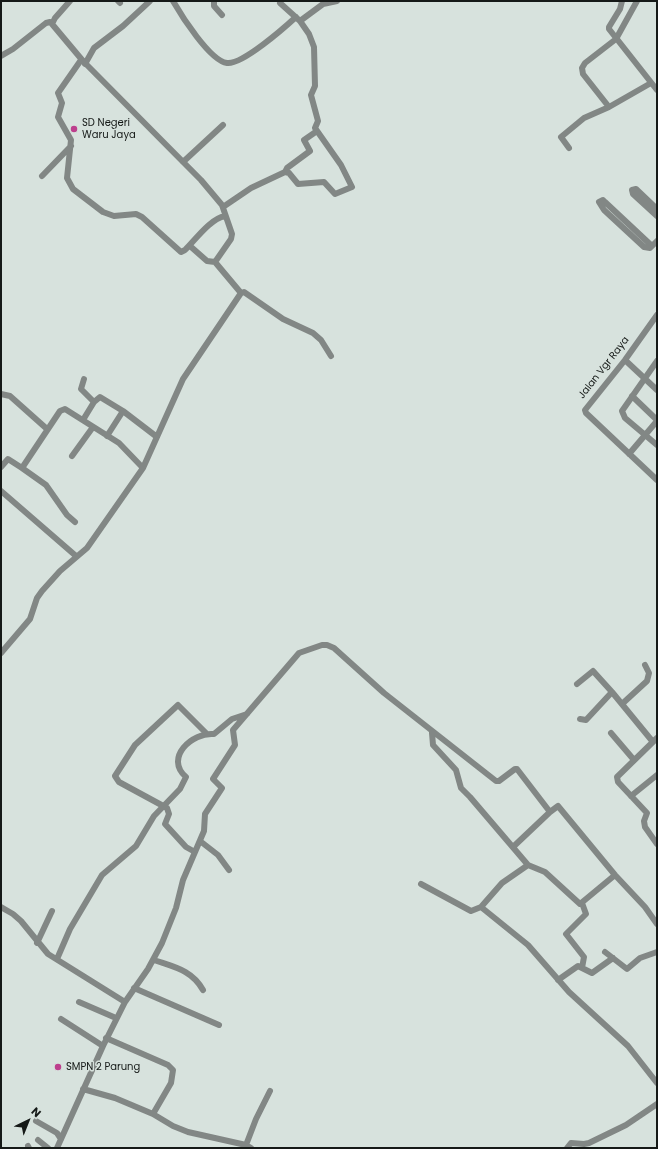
<!DOCTYPE html>
<html>
<head>
<meta charset="utf-8">
<style>
  body { margin:0 }
  #map { position:relative; width:658px; height:1149px; overflow:hidden; background:#d7e2dd; font-family:Poppins,sans-serif }
  canvas { display:block }
  .frame { position:absolute; inset:0; border:2px solid #151917; pointer-events:none }
  .north { position:absolute; left:8px; top:1101px; width:40px; height:40px; -webkit-text-stroke:3px #d7e2dd; paint-order:stroke; rotate:43deg; font-size:11px; font-weight:700; line-height:16px; text-align:center; color:#151917 }
  .north::after { content:''; display:block; margin:auto; width:14px; height:18px; background:#151917; clip-path:polygon(50% 0,100% 100%,50% 72%,0 100%) }
</style>
</head>
<body>
<div id="map">
<canvas width="658" height="1149"></canvas>
<div class="frame"></div>
<div class="north">N</div>
</div>
<script>
const ctx = document.querySelector('canvas').getContext('2d');
ctx.lineJoin = 'round';
function trace(path, color, width, dash) { ctx.strokeStyle = color; ctx.lineWidth = width; ctx.lineCap = dash ? 'butt' : 'round'; ctx.setLineDash(dash || []); ctx.stroke(path); }
function drawText(font, color, halo, rows, align = 'center') {
  ctx.font = font + ' Poppins,sans-serif'; ctx.lineWidth = 3; ctx.setLineDash([]); ctx.textBaseline = 'middle'; ctx.strokeStyle = halo; ctx.fillStyle = color; for (const [text, x, y, turn = 0] of rows) {
    ctx.save(); ctx.translate(x, y); ctx.rotate((+turn || 0) * Math.PI / 180); ctx.textAlign = isNaN(turn) ? turn : align; if (halo) ctx.strokeText(text, 0, 0); ctx.fillText(text, 0, 0); ctx.restore();
  }
}
trace(new Path2D(`
  M118 1 120 3
  M173 1C181 15 210 61 227 63 242 65 284 28 296 17
  M214 1V6L222 15
  M622 1 620 9 609 27V29L657 90
  M280 3 300 21 309 34 314 47 315 86 311 95 318 121 315 128 341 165 352 187 335 194 324 182 298 184 289 173 285 172
  M300 21 323 4 337 1
  M52 24 55 18 70 1
  M1 56 13 49 46 23 50 22 52 24 83 61 201 180 222 205 232 234 231 239 215 262 241 293 183 379 143 468 87 548 60 571 42 591 37 598 30 619 1 653
  M81 60 58 93 62 103 58 117 71 140 67 178 73 189 103 212 114 216 136 214 142 217 181 252 185 250C196 239 210 219 225 216
  M85 64 94 48 123 26 150 1
  M609 107 583 74 582 68 585 63 616 39 637 1
  M569 148 561 137 584 118 609 107 651 83
  M183 162 223 125
  M42 176 71 146
  M223 207 251 188 285 172 287 168 310 151 304 140 317 131
  M657 209 636 189 632 190 633 194 657 216
  M190 246 207 261 215 262
  M652 246 605 202 603 200 599 202 604 210 644 247 650 248 657 241
  M241 293 244 292 283 319 313 333 321 340 331 356
  M657 315 625 360 585 410 586 413 657 480
  M625 360 657 390
  M657 361 622 411 625 418 657 445
  M1 394 10 396 47 429
  M632 396 657 420
  M94 402 100 397 123 411
  M83 420 94 402 81 389 84 379
  M107 436 123 411 157 437
  M629 454 657 421
  M72 456 93 427
  M1 467 8 459 22 468 60 411 65 409 119 443 143 468
  M22 468 46 485 67 515 75 522
  M1 491 76 556
  M577 684 593 671 612 692
  M622 704 647 681 649 673 645 665
  M580 719 586 720 612 692 653 742
  M432 733 433 745 456 770 461 788 470 797 528 865 545 872 580 904 615 875
  M611 733 634 760
  M657 738 617 777 618 782 647 813 644 821 645 827 657 844
  M631 796 657 775
  M200 841 218 855 229 870
  M513 847 550 812
  M195 852 186 847 165 824 169 814 167 808 119 782 115 776 135 745 178 705 206 733
  M421 884 471 911 481 907 502 883 528 865
  M1 907 13 914 21 921 48 954 125 1002 103 1046 57 1148
  M481 907 528 945 569 992 628 1046 657 1083
  M37 943 52 911
  M605 952 627 969 640 958 657 952
  M57 959 70 929 102 875 136 846 154 816 180 789 186 777C164 758 192 732 214 734L232 719 247 714
  M154 960C174 967 192 970 203 990
  M582 968 584 957 566 934 586 914 582 903
  M558 980 578 966 592 973 613 958
  M134 988 219 1025
  M79 1002 116 1018
  M125 1002 148 969 162 943 176 908 183 880 204 831 205 814 222 788 213 779 235 745 233 730 299 653 322 645H327L334 648 384 693 496 781H499L515 769H517L550 812 558 806 615 875 645 907 657 924
  M61 1019 103 1046
  M106 1038 168 1065 173 1070 171 1083 153 1114
  M83 1089 115 1098 153 1114 173 1126 188 1132 246 1145 251 1148
  M36 1121 57 1133 61 1139
  M38 1140 48 1148
  M246 1145 256 1119 270 1091
  M28 1146 29 1148
  M567 1148 571 1143 584 1144 589 1143 626 1125 657 1104`), '#828785', 6);
for (const [x, y, r, color] of [
  [74,129,4,"#bd3f8d"],
  [58,1067,4,"#bd3f8d"]
]) { const dot = new Path2D(); dot.arc(x, y, r, 0, 2 * Math.PI); ctx.fillStyle = color; ctx.fill(dot); trace(dot, '#d7e2dd', 1.5); }
drawText('10px', '#151917', '#d7e2dd', [
  ["SD Negeri",82,123],
  ["Waru Jaya",82,135],
  ["SMPN 2 Parung",66,1067]
], 'left');
drawText('10px', '#151917', '#d7e2dd', [
  ["Jalan Vgr Raya",604,368,-52]
]);
</script>
</body>
</html>
